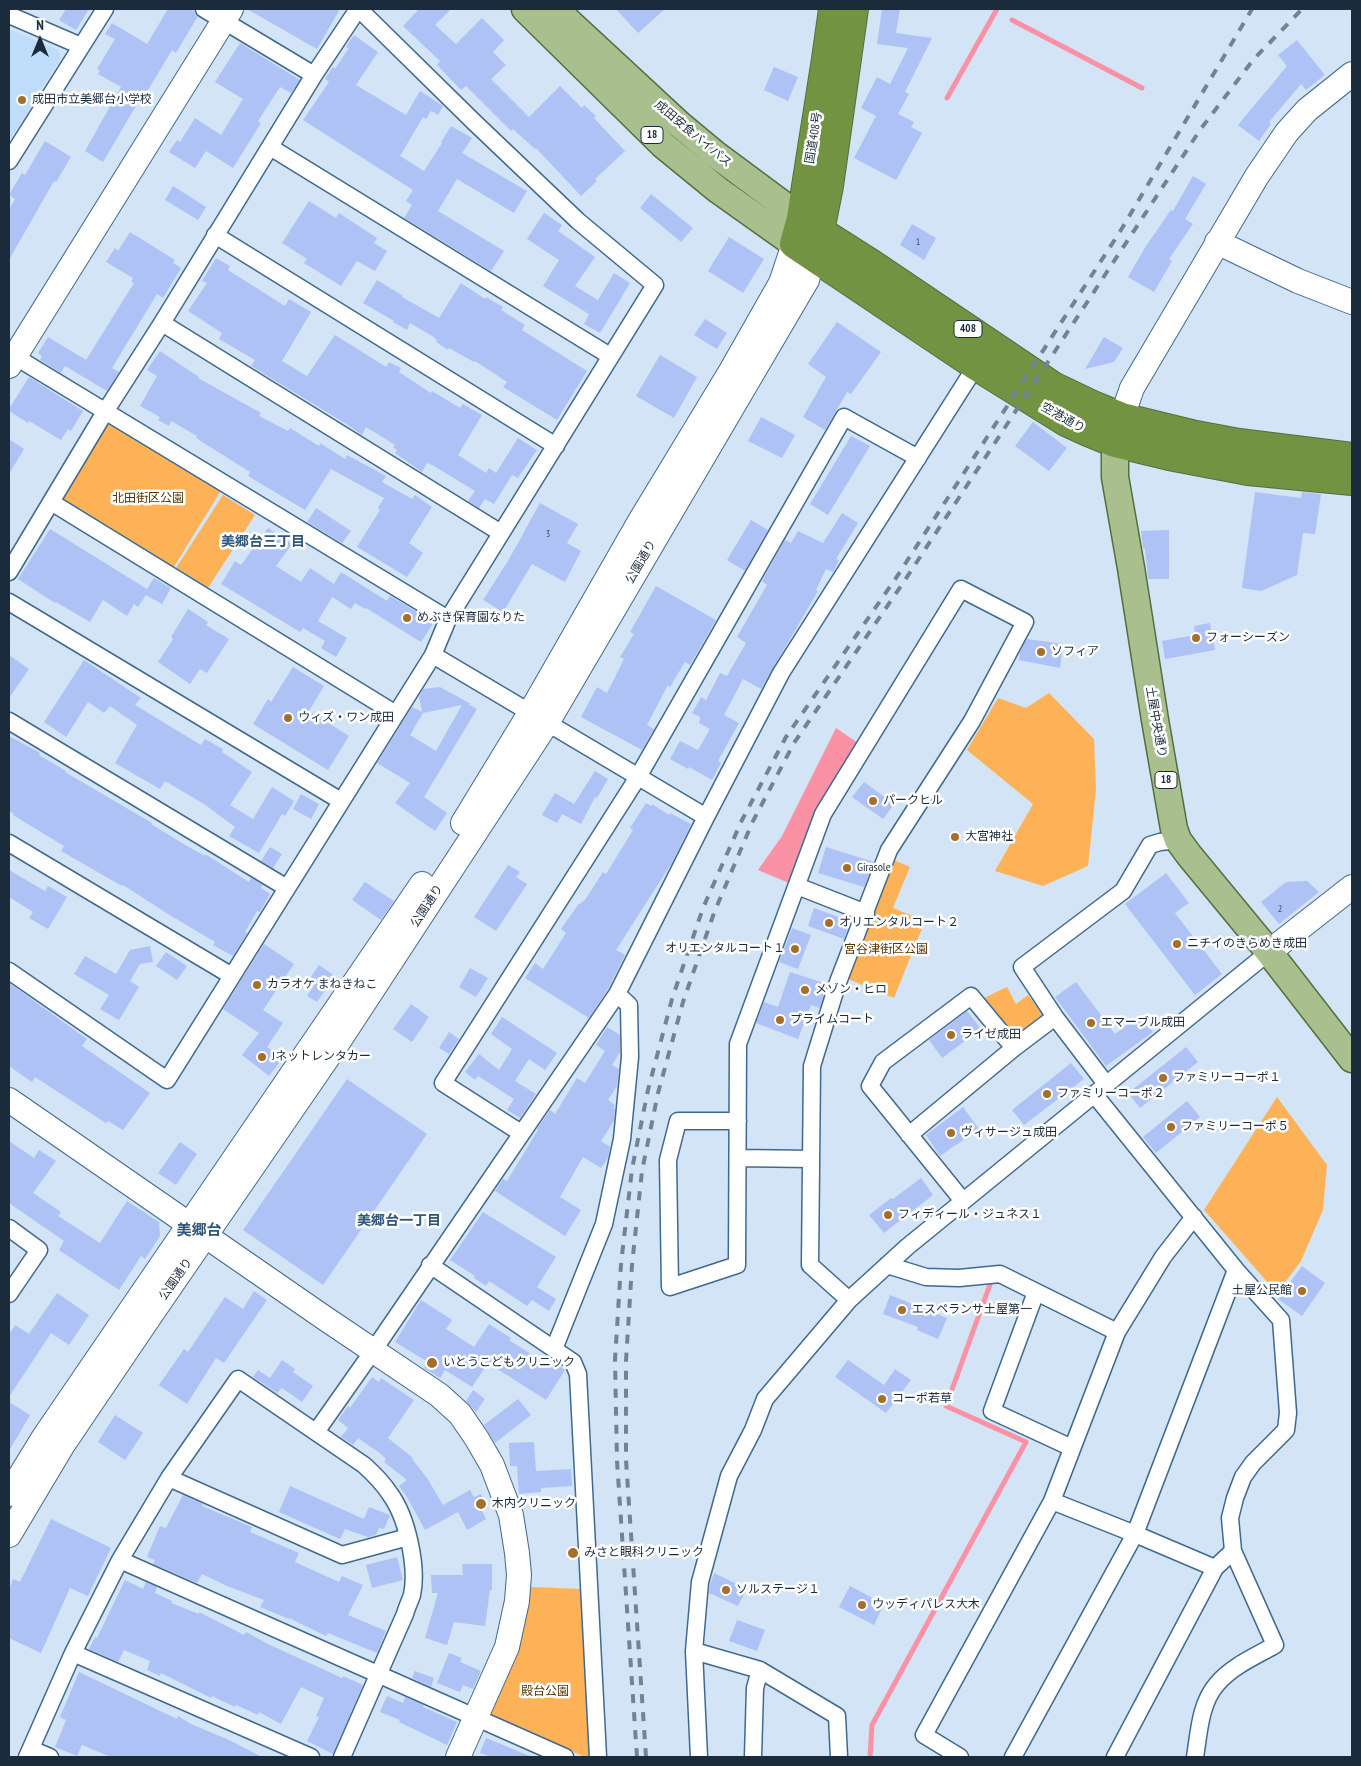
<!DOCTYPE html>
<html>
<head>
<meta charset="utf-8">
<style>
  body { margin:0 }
  #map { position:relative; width:1361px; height:1766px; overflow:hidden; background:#d2e4f5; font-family:"PT Sans Narrow",sans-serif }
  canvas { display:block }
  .frame { position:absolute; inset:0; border:10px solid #1a2b3c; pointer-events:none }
  .north { position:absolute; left:15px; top:15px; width:50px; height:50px; -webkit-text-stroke:4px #fff; paint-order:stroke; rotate:0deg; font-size:14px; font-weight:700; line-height:20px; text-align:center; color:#1a2b3c }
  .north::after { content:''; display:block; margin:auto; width:18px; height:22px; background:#1a2b3c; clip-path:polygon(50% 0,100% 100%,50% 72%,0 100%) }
</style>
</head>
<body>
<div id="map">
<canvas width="1361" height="1766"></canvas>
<div class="frame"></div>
<div class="north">N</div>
</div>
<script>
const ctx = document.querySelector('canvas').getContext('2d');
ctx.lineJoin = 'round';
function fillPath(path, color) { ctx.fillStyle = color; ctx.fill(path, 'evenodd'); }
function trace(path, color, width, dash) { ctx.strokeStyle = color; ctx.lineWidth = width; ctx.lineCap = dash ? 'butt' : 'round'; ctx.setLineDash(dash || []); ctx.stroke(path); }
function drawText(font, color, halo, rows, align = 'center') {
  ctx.font = font + ' "PT Sans Narrow","Noto Sans JP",sans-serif'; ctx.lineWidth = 5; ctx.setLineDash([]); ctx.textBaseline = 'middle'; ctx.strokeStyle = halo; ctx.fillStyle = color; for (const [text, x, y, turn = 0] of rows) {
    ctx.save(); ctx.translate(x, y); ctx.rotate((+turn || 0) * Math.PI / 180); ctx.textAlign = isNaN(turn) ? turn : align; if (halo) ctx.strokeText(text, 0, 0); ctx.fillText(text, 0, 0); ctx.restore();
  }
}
fillPath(new Path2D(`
  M9 29 58 50 61 58 9 141Z`), '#bfddfb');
fillPath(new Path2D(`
  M105 412 225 484 169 575 53 503Z
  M223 495 255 515 208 588 176 568Z
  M1049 693 1094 739 1096 790 1088 866 1043 886 995 871 1033 804 967 750 998 698 1026 708Z
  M894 860 910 867 893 908 925 921 894 998 846 978Z
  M1007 987 1016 1004 1028 995 1045 1017 1015 1040 984 998Z
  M1277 1097 1327 1165 1323 1210 1301 1261 1277 1293 1204 1210Z
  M531 1587 582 1589 592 1754 585 1757 493 1717 491 1710 516 1655 523 1630Z`), '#feb257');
fillPath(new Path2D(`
  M836 728 858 743 789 883 758 870 782 836Z`), '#fa91a5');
trace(new Path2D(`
  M1012 20 1142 88
  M947 98 997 9
  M870 1757 872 1725 1026 1442 946 1406 992 1279`), '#fa91a5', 5);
fillPath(new Path2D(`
  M66 9H89L76 30 59 20Z
  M168 9H191L194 11 198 16 176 53 172 50 142 100 140 99 103 162 85 151 121 87 98 74 100 70 97 69 115 39 105 34 112 23 147 44Z
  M247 9H340L317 49Z
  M419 9H451L435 25 456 44 482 18 504 40 493 52 506 65 491 79 529 117 560 86 582 108 584 105 596 116 594 118 625 151 595 179 597 181 581 196 536 148 535 149 513 129 511 131 466 86 461 90 437 65 440 61 403 26Z
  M616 9H665L638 33Z
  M882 9H900L896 33 932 38 905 92 909 94 898 114 914 122 911 127 922 133 896 180 854 158 876 116 861 108 877 77 890 84 908 48 877 44Z
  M354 35 378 52 356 85 406 115 420 91 443 106 438 115 431 111 426 119 423 117 400 156 424 171 442 143 441 142 451 126 472 138 462 153 527 191 514 213 457 179 438 211 504 251 491 271 404 218 412 205 406 201 413 190 303 120 329 82 325 79 333 67 335 69 349 48 346 47Z
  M1297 40 1325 75 1306 90 1301 84 1269 122 1271 124 1259 141 1238 125 1287 66 1278 55Z
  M240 43 300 80 291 93 280 87 258 121 261 123 233 168 206 151 195 168 169 152 177 140 180 142 195 118 221 135 243 99 215 82Z
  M774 67 798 77 788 101 764 90Z
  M45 141 71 157 56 182 54 181 9 260V210L15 199 9 195 22 173 25 175Z
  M1193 176 1206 184 1185 219 1193 224 1169 259 1172 261 1154 292 1128 277 1146 246 1171 210 1173 211Z
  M173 186 206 207 198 220 165 200Z
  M651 194 693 228 681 242 640 208Z
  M309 201 336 218 339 213 377 238 374 243 387 251 375 271 357 261 341 286 304 263 307 259 282 243Z
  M544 213 562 225 558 231 595 257 575 286 598 300 614 273 630 283 600 333 584 324 589 314 543 286 559 260 527 239Z
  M912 224 936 238 924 260 900 245Z
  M130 232 175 260 173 263 181 268 163 298 157 294 112 368 119 372 107 391 65 366 61 373 40 360 42 356 38 353 48 337 86 360 134 283 131 282 133 278 106 262 115 248 118 251Z
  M729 237 764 259 743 293 708 271Z
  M216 258 230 266 228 270 285 306 289 299 311 312 282 361 307 376 335 335 386 367 389 362 401 368 399 372 431 393 432 391 460 408 463 404 482 415 458 455 486 473 489 468 496 473 518 438 537 450 518 478 512 475 494 504 485 499 479 508 468 501 475 491 434 466 427 463 422 472 395 453 397 450 393 447 395 445 366 427 362 435 348 425 251 366 255 360 219 339 222 333 188 311 207 283 202 281Z
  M377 280 403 296 402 297 439 318 461 283 485 299 486 297 503 307 501 310 525 325 522 330 587 371 557 420 503 387 507 382 475 361 474 362 449 348 448 350 436 342 437 340 432 336 410 323 407 330 393 322 394 321 363 303Z
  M705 319 727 333 717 349 694 335Z
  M837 322 881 352 851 394 847 392 825 430 803 417 826 377 808 364Z
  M1104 337 1123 348 1114 362 1085 369Z
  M160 351 199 377 198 378 261 413 259 416 288 431 290 428 319 446 320 443 345 459 347 455 386 476 382 482 412 499 415 495 432 507 409 543 423 553 407 577 357 547 380 510 378 508 384 498 331 469 305 510 248 476 250 472 196 438 197 436 171 421 169 426 158 420 160 417 140 406 157 376 147 370Z
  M660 355 697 377 674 418 636 396Z
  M29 377 83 411 71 431 68 429 61 440 29 421 28 423 9 411V409Z
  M761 417 795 435 782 458 748 441Z
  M1033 422 1067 448 1049 471 1015 446Z
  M851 436 870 446 828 515 810 504Z
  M9 439 24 449 9 474Z
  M1255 492 1301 498 1302 492 1321 494 1315 534 1303 533 1297 575 1261 591 1242 588Z
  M540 503 578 524 567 543 581 551 565 582 532 564 503 612 483 600 508 561Z
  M316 508 351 531 342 543 307 522Z
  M842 513 858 523 836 559 839 560 833 572 826 569 816 590 818 591 761 689 743 679 724 715 739 723 718 761 721 763 712 780 689 767 688 769 670 759 680 741 698 750 710 729 699 723 700 717 692 713 701 697 706 700 720 673 727 676 746 643 737 637 767 585 762 581 785 540 791 543 798 531 823 543Z
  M751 520 768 530 745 571 727 560Z
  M268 528 292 544 276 566 301 582 310 568 334 584 341 572 387 601 390 596 434 622 421 642 366 608 365 609 355 603 351 609 332 597 318 621 347 638 336 657 321 648 325 641 303 628 300 632 221 584 235 561 241 565Z
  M50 529 147 589 154 578 171 588 162 604 146 595 138 607 134 604 127 616 103 600 90 622 56 602 55 603 18 579Z
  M1169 530V579H1148L1145 549 1143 548 1141 531Z
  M656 586 716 620 690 665 685 662 670 687 668 685 647 725 654 729 642 750 581 717 597 687 607 693 624 659 620 657 634 634 630 632Z
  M188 609 208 622 206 625 229 639 207 673 200 669 190 684 158 662 173 639 171 637Z
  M1210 623 1215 650 1165 659 1162 641 1195 635 1194 626Z
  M1027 639 1063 644 1060 668 1019 660 1020 652Z
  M9 655 29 669 9 698Z
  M84 660 141 698 135 705 201 745 205 739 223 749 222 752 252 772 230 805 253 819 272 787 294 801 285 816 282 814 259 853 229 836 235 827 204 804 165 781 160 789 115 763 137 725 110 706 104 713 88 702 66 737 44 722Z
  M293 667 324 686 309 711 349 736 328 770 253 724 268 699 271 702Z
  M440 687 471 704H468L477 709 424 797 447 813 435 831 395 803 410 783 377 763 412 707 422 712 419 697 423 689ZM462 705 436 751 410 735 423 713Z
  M9 736 40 753 39 755 66 771 65 772 152 823 151 824 187 846 205 856V854L249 882 251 878 263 885 261 888 270 894 260 912 257 911 245 932 247 933 233 956 213 945 215 942 168 914 123 885 122 886 61 851 64 846 13 815 14 814 9 811Z
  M595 771 608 779 597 798 595 797 581 824 562 814 557 823 542 815 555 793 574 804Z
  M864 782 894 804 883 819 852 797Z
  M301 794 319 804 311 819 293 809Z
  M646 803 651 806 652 804 669 815 670 813 691 824 673 861 616 950 625 955 608 989 589 1018 525 978 535 963 543 969 566 933 561 929 568 919 578 905 585 900 603 872 606 874 633 830 630 828Z
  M270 847 282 854 273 868 261 861Z
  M826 847 874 862 864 887 818 873Z
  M508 865 520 872 516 877 527 884 496 931 474 917Z
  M9 870 45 891 48 886 67 897 48 929 29 918 33 912 9 897Z
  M1166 873 1189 903 1175 913 1222 974 1195 995 1125 904Z
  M1307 881 1319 892 1279 924 1261 902 1286 882Z
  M365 882 394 901 381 920 352 900Z
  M814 908 850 921 844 939 808 926Z
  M792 928 811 935 798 969 779 962Z
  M264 944 294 964 263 1010 283 1023 267 1047 282 1059 269 1076 242 1055 259 1033 223 1009Z
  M150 946 153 962 140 964 130 981 139 987 119 1020 100 1009 109 995 74 974 85 956 116 974 130 950Z
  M166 952 187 966 177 980 156 966Z
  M319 965 335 976 317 1002 307 996 317 981 311 977Z
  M470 968 488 978 476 997 459 987Z
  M790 972 827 984 820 1008 811 1005 798 1039 756 1023 764 1002 778 1007Z
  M1076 982 1115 1034 1140 1015 1153 1032 1106 1066 1055 997Z
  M9 983 87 1039 82 1046 150 1093 123 1130 108 1121 106 1123 35 1077 32 1082 9 1066Z
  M411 1004 429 1017 412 1042 393 1029Z
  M967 1011 981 1029 942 1058 929 1040Z
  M502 1017 557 1053 545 1070 529 1059 515 1081 536 1094 520 1118 507 1110 514 1099 478 1076 475 1080 465 1072 479 1054 499 1070 512 1049 491 1034Z
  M607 1027 620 1035V1052L612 1065 619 1069 617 1086 608 1100 615 1105 613 1108 615 1109 614 1121 601 1141 610 1147 608 1158 601 1168 583 1157 560 1197 581 1210 565 1236 495 1191 503 1179 507 1181 538 1130 537 1129 550 1110 555 1114 577 1078 585 1083 605 1051 596 1045Z
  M449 1032 459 1039 449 1054 439 1048Z
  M1186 1047 1198 1062 1140 1108 1128 1093Z
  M1071 1063 1084 1079 1024 1125 1012 1110Z
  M347 1079 427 1134 323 1285 243 1230Z
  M1187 1101 1200 1117 1156 1153 1143 1137Z
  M963 1107 979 1129 940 1156 926 1135Z
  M9 1141 34 1158 39 1150 56 1161 33 1193 61 1212 58 1216 100 1243 127 1201 159 1222 160 1236 145 1259 141 1256 119 1290 59 1250 64 1241 9 1203Z
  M180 1142 197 1154 176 1185 158 1173Z
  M921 1178 933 1195 884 1233 869 1215 891 1198 893 1199Z
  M483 1212 556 1257 537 1287 556 1299 549 1311 532 1300 527 1306 489 1281 486 1286 474 1278 475 1276 450 1260Z
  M1302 1266 1325 1283 1302 1316 1278 1299Z
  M254 1291 267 1300 224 1363 216 1358 187 1404 159 1385 184 1349 188 1352 225 1297 243 1309Z
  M57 1293 89 1315 69 1345 51 1333 9 1397V1335L15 1325 29 1334Z
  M890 1295 947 1318 938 1339 917 1330 918 1327 883 1314Z
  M421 1300 452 1320 446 1329 474 1347 489 1324 511 1338 509 1340 545 1363 548 1359 565 1370 546 1400 488 1363 472 1387 445 1370 440 1378 424 1368 428 1362 395 1342Z
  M282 1360 295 1369 293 1372 313 1386 302 1402 282 1388 277 1393 253 1377 258 1370 270 1378Z
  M848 1360 884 1385 895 1369 911 1380 886 1413 835 1377Z
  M372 1377 379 1382 381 1378 414 1400 388 1438 413 1458 412 1459 427 1478 443 1505 470 1490 474 1497 481 1494 488 1508 482 1511 486 1519 467 1530 458 1512 425 1530 407 1497 399 1486 407 1480 384 1462 386 1459 381 1454 358 1438 353 1445 341 1437 348 1428 338 1420 348 1406 350 1408Z
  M473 1390 485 1399 476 1412 466 1401Z
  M518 1399 531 1415 495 1443 484 1425Z
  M9 1402 30 1415 9 1451Z
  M115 1415 143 1433 125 1460 98 1442Z
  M534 1442 536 1471 571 1469 572 1486 541 1488V1492L519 1494 517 1466H510L509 1443Z
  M290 1486 364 1519 369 1507 390 1515 384 1529 379 1528 376 1535 368 1537 345 1529 340 1539 279 1512Z
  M183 1495 203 1504 202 1506 252 1527 250 1532 299 1553 295 1562 339 1582 342 1576 363 1585 348 1615 386 1631 377 1653 328 1633 326 1636 289 1618V1619L260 1607 264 1600 227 1586 202 1574 197 1583 153 1564 155 1560 147 1557 160 1526 166 1528Z
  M51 1519 111 1548 88 1596 70 1588 41 1653 9 1638V1590L13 1579 20 1582Z
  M397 1557 403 1580 372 1588 366 1565Z
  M462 1564H492V1590H490L485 1626 454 1622 447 1645 425 1638 438 1593H432L431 1575H463Z
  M714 1573 747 1589 738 1606 709 1593 710 1584Z
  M125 1580 143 1589 146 1582 157 1587 155 1593 172 1601 171 1603 199 1614V1612L244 1635 246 1632 268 1644 342 1678 343 1676 363 1685 333 1754 307 1741 319 1717 316 1716 324 1698 301 1687 281 1724 259 1712 258 1715 236 1705 235 1707 212 1696 211 1698 161 1673 160 1676 147 1670 150 1661 124 1650 118 1662 89 1649 95 1637 97 1638Z
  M850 1586 884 1604 874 1625 839 1607Z
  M737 1620 765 1630 757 1651 729 1641Z
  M449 1653 462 1658 460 1662 481 1671 473 1689 463 1685 460 1692 437 1683Z
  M415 1671 434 1678 431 1687 412 1678Z
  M79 1672 177 1719 178 1716 191 1724 229 1740 262 1757H111L82 1745 77 1756 55 1747 66 1720 60 1717Z
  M387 1696 403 1703 405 1697 424 1705 423 1707 457 1722 447 1745 399 1722 400 1720 380 1712Z
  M486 1738 532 1757H491L480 1753Z`), '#aec2f6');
const street = new Path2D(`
  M204 9 314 75
  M9 15 81 46
  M270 147 610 356
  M9 161 105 9
  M215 235 556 446
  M162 323 501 533
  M9 353 448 619
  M51 502 396 714
  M9 572 105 412 162 323 314 75 358 9
  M9 602 341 801
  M433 655 706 817
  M9 721 287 888
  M9 843 232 976
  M797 886 866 913
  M9 971 167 1080 433 655 448 619 655 285 578 221 474 122 359 9
  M1106 1084 1055 1017 1022 967 1123 891 1150 845 1160 842 1178 840
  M1094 1094 1236 1270 1281 1320 1288 1413 1286 1430 1253 1463 1243 1477 1235 1498 1230 1518 1233 1551 1275 1645C1256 1656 1232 1666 1217 1684 1200 1703 1199 1733 1195 1757
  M738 1121H678L668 1160 670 1287 737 1265 738 1044 823 814 961 589 1025 622 972 721 889 850 838 982 812 1066 810 1265 849 1300
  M521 1133 443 1083 638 777 844 417 918 458
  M909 1135 1014 1048 1055 1017
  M738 1158 811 1159
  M963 1201 870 1086 883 1062 971 996 1014 1048
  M9 1228 39 1250 9 1294
  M430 1265 573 1362 578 1374 598 1757
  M887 1265 926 1277 959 1278 1000 1274 1117 1332
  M1036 1292 992 1411 1072 1448
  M554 1349 604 1224 622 1139 630 1057 629 1005 617 994
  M316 1432 373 1351 617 994 706 817 781 673 976 366
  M169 1478 342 1555 408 1537
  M1052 1501 1135 1534 1215 1568
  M120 1560 565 1757
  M694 1651 760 1670 837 1716 839 1757
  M73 1653 311 1757
  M31 1749 50 1757
  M27 1757 73 1653 120 1560 169 1478 238 1379 364 1465C374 1474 383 1483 390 1494 407 1517 418 1567 412 1595 410 1601 407 1607 405 1614L342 1757
  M699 1757 694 1651 700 1582 729 1476 753 1430 765 1399 849 1300 907 1247 1269 952
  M753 1757 755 1688 760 1670
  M960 1757 924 1735 1052 1501 1117 1332 1163 1257 1194 1217
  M1013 1757 1135 1534 1236 1270
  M1115 1757 1215 1568 1233 1551`);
const secondary = new Path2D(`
  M1217 242 1298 281 1352 302
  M9 366 231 9
  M1122 417 1132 388 1257 176 1287 132 1307 110 1352 74
  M463 823 530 713 640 521 731 371 781 283 794 244
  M1269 952 1352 887
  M9 1100 326 1319 439 1395 460 1414 477 1439 492 1465 511 1515 517 1553 519 1575 517 1601 507 1647 458 1757
  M9 1494 44 1437 422 884
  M9 1535 62 1446 150 1316 337 1044 547 723 807 280 813 256`);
const primary = new Path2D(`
  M525 9 663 145 718 190 794 244
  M555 9 679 124 715 154 816 229
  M1121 422 1115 443V477L1131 568 1155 720 1174 829 1178 840 1189 855 1269 952 1352 1059`);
const highway = new Path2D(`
  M833 9 826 59 801 218 794 244 976 366 1066 422 1088 432 1115 443 1169 456 1248 471 1352 481
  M854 9 829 186 820 231 872 264 1053 386 1095 406 1122 417 1196 435 1239 443 1352 457`);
trace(street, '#40698f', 19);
trace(secondary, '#40698f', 26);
trace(primary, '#536f40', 29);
trace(highway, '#536f40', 30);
trace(street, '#fff', 16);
trace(secondary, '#fff', 24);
trace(primary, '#aabf8e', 26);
trace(highway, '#729442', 28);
trace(new Path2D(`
  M637 1757 617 1461 615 1360 621 1264 632 1169 648 1090 672 999 703 908 742 820 786 737 896 578 1121 230 1252 9
  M646 1757 626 1460V1361L632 1265 642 1171 658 1093 683 1002 714 913 752 823 794 743 903 583 1200 130 1253 60 1302 9`), '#728394', 4, [9, 9]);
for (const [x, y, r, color] of [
  [22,100,5,"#a56e2a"],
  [407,618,5,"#a56e2a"],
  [1196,638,5,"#a56e2a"],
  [1041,652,5,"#a56e2a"],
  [288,718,5,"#a56e2a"],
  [873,801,5,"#a56e2a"],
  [955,837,5,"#a56e2a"],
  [847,868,5,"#a56e2a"],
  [829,923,5,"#a56e2a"],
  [1177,944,5,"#a56e2a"],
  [795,949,5,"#a56e2a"],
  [257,985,5,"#a56e2a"],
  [805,990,5,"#a56e2a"],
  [780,1020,5,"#a56e2a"],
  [1091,1023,5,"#a56e2a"],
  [951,1035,5,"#a56e2a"],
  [262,1057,5,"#a56e2a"],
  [1163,1078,5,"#a56e2a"],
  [1047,1094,5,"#a56e2a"],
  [1171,1127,5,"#a56e2a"],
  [951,1133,5,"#a56e2a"],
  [888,1215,5,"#a56e2a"],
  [1302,1291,5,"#a56e2a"],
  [902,1310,5,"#a56e2a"],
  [432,1363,6,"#a56e2a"],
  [882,1399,5,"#a56e2a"],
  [481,1504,6,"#a56e2a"],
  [573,1553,6,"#a56e2a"],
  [726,1590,5,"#a56e2a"],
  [862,1605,5,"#a56e2a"]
]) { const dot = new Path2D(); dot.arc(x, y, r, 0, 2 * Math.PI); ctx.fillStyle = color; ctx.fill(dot); trace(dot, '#fff', 2); }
drawText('10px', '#3f516a', null, [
  ["1",918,242],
  ["3",548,534],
  ["2",1280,909]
]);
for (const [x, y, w] of [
  [652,135,22],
  [968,329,28],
  [1166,780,22]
]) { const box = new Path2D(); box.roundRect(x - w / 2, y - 8.5, w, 17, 4); ctx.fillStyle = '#fff'; ctx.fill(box); trace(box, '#1a2b3c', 1); }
drawText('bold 11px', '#1a2b3c', null, [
  ["18",652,135],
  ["408",968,329],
  ["18",1166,780]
]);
drawText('12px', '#1a2b3c', '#fff', [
  ["成田市立美郷台小学校",32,100],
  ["めぶき保育園なりた",417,618],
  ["フォーシーズン",1206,638],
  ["ソフィア",1051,652],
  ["ウィズ・ワン成田",298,718],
  ["パークヒル",883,801],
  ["大宮神社",965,837],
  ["Girasole",857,868],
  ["オリエンタルコート２",839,923],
  ["ニチイのきらめき成田",1187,944],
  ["オリエンタルコート１",785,949,"right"],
  ["カラオケ まねきねこ",267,985],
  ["メゾン・ヒロ",815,990],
  ["プライムコート",790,1020],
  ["エマーブル成田",1101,1023],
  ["ライゼ成田",961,1035],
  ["Jネットレンタカー",272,1057],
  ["ファミリーコーポ１",1173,1078],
  ["ファミリーコーポ２",1057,1094],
  ["ファミリーコーポ５",1181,1127],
  ["ヴィサージュ成田",961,1133],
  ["フィディール・ジュネス１",898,1215],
  ["土屋公民館",1292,1291,"right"],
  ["エスペランサ土屋第一",912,1310],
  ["いとうこどもクリニック",443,1363],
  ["コーポ若草",892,1399],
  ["木内クリニック",492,1504],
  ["みさと眼科クリニック",584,1553],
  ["ソルステージ１",736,1590],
  ["ウッディパレス大木",872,1605]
], 'left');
drawText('12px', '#1a2b3c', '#fff', [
  ["成田安食バイパス",693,134,40],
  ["国道408号",814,138,-81],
  ["空港通り",1063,418,29],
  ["公園通り",641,562,-60],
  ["土屋中央通り",1156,722,80],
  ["公園通り",427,906,-57],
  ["公園通り",176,1279,-55]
]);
drawText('12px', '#573504', '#fff', [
  ["北田街区公園",148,499],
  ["宮谷津街区公園",886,950],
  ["殿台公園",545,1692]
]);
drawText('bold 14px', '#2e577c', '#fff', [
  ["美郷台三丁目",263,542],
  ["美郷台一丁目",399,1221]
]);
drawText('bold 15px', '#2e577c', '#fff', [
  ["美郷台",199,1231]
]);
</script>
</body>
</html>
